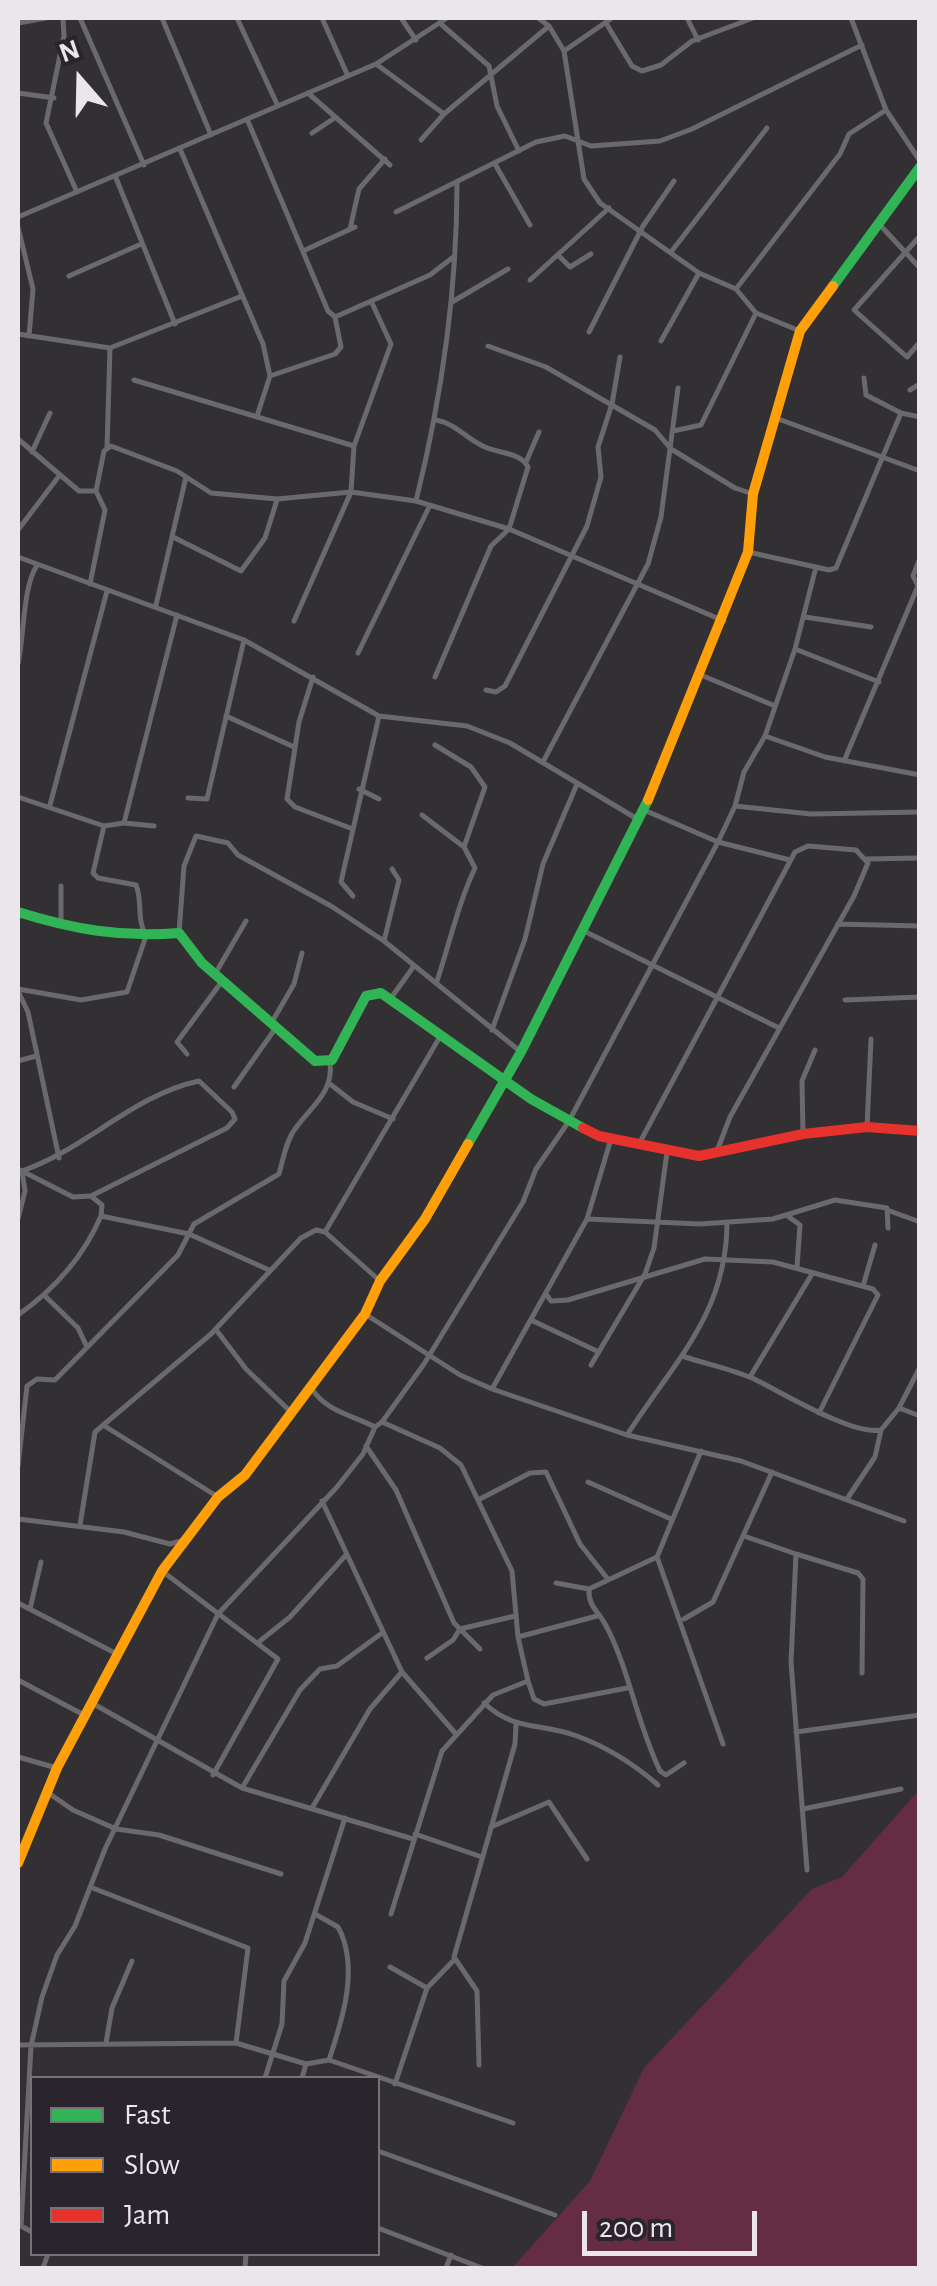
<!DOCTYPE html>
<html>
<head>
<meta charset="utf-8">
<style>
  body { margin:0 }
  #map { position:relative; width:937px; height:2286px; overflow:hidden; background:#333034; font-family:"Alegreya Sans",sans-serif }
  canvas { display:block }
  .frame { position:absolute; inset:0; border:20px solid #eae6ec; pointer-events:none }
  .legend { position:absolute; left:30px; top:2076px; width:350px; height:180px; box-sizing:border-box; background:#2a242c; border:2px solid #777279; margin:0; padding:12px 18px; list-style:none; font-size:30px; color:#eae6ec }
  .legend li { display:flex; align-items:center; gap:20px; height:50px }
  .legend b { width:50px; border:2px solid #777279 }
  .north { position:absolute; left:30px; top:30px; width:100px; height:100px; -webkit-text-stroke:8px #2a242c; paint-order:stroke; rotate:340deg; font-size:28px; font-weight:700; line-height:40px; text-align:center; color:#eae6ec }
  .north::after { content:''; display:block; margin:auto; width:35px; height:45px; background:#eae6ec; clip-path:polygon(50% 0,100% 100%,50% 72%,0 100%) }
  .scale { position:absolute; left:582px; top:2211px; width:175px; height:45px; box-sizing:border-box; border:5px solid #eae6ec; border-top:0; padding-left:12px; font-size:30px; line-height:35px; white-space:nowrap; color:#eae6ec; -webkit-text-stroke:8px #2a242c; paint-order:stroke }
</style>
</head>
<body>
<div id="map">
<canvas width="937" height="2286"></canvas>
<div class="frame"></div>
<ul class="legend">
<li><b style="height:12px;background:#30b455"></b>Fast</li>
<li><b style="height:12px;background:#ff9f0a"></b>Slow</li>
<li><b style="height:12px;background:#e5322d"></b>Jam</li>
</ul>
<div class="north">N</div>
<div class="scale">200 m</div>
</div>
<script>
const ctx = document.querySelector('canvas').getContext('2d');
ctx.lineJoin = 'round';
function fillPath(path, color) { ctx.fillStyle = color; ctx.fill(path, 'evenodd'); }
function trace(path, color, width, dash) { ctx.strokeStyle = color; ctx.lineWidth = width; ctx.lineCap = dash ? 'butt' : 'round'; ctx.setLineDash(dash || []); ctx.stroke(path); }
fillPath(new Path2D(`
  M919 1790V2268H512L590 2181 644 2068 812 1889 842 1877Z`), '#652d42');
trace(new Path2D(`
  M63 18 64 36 46 123 77 192
  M80 18 144 165
  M162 18 211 135
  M237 18 277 104
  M322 18 347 74
  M401 18 416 40
  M538 18 549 26 564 51 584 179 600 203 699 273 736 289 756 313 800 331
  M687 18 698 40
  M851 18 886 110 920 161
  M18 23 46 18
  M606 23 632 66 642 71 661 65 692 41 753 18
  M442 25 489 66 497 106 519 151
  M564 51 612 18
  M376 64 444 114
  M18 93 54 98
  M308 93 390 165
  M247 119 328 311 334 316
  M312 133 333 119
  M421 140 444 114 549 26
  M180 149 263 344 270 376 257 416
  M495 164 530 225
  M116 178 175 324
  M396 212 536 142 565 136 591 146 660 141 692 129 862 45
  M18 217 376 64 447 18
  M880 225 920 268
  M18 227 33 289 29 336
  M350 229 359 189 385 159
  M920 236 854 310 907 357 920 342
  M303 251 355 227
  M671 252 767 128
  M559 256 570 267 591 254
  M69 276 139 245
  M530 280 609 208
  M736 289 840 154 849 134 886 110
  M452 302 508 269
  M589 332 643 226 674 181
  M18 334 110 348 107 448
  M661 341 699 273
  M488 346 546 367 655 430 671 449 735 488 753 494
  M110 348 242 296
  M270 376 335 354 341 347 335 317 430 275 452 258
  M864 378 866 395 901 413 920 417
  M134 380 354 446
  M910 390 920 384
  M773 417 920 471
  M673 431 701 425 756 313
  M18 439 79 491H96
  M32 452 50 413
  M526 462 539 432
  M416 501C442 396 457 292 457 184
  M18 530 59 476
  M173 537 241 571 265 538 277 500
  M748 552 829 570 836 568 901 413
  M18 557 244 640 379 716 467 726 510 743 639 820
  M90 584 105 510 96 491 104 451 111 446 177 471 211 493 277 499 351 492 416 501 509 529 724 621
  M156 605 186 477
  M805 617 871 627
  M294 621 351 492 354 446 391 344 372 303
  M795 649 879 682
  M358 653 430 505
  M18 664C24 636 23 588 36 567
  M701 675 775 706
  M313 677 299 722 287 799 295 807 350 828
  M435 677 491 546 509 529 528 467C520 452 500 454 485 447 466 439 457 424 436 420
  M486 690 496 692 505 686 587 526 601 477 598 447 612 404 620 357
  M226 716 294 747
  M765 736 825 757 920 775
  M435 745 471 767 485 787 464 847 475 868C458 904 450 942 437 981
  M544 760 648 564 661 517 678 388
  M844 761 918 586 913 576 920 558
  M359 789 379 799
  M18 797 104 826 124 823 177 615
  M188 798 207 799 244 640
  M50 805 107 591
  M735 806 811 814 920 812
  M644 810 718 842 790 860
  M422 815 464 847
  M124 823 154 826
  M867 859 920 858
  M392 869 399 880 384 941 521 1052
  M353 896 341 882 379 716
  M56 922 61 919V886
  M838 924 920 926
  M584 931 779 1028
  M179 933 184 866 196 836 228 843 238 855 331 906 384 941
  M215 974 246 921
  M18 989 81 1000 127 992 146 936C136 918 143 902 136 885L98 878 93 873 104 826
  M18 991 28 1012 59 1158
  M391 998 414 966
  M845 1000 920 997
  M272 1022 294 984 302 953
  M492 1030 525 939 543 864 577 784
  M187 1054 177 1042 223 980
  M18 1061 36 1056
  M330 1084 353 1102 393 1119
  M234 1087 275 1029
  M867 1127 871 1039
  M803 1134 802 1081 815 1050
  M639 1144 795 852 808 846 856 850 868 863 854 896 730 1117 717 1151
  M18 1169 73 1197 91 1196 102 1205 101 1216 189 1234 269 1270
  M890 1211 920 1222
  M789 1217 800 1225 797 1267
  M18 1219 25 1191 22 1171C86 1149 133 1095 199 1081L232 1112 235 1119 227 1128 91 1196
  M587 1219 611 1139
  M325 1232 380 1281
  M863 1286 875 1245
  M546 1294 551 1301 568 1300 705 1259 773 1262 873 1289 878 1295 819 1413
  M45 1296 78 1328 87 1347
  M365 1314 460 1375 492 1389 627 1435 741 1461 904 1521
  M18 1315C55 1289 83 1258 101 1216
  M531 1320 599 1352
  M217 1331 246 1369 293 1414
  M685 1357C707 1364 731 1369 752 1378 780 1391 852 1436 881 1430
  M591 1365 645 1274 654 1248 667 1152
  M750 1377 812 1274
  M312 1389C327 1412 352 1415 375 1427L382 1422 440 1448 461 1465 512 1571 518 1637 528 1681
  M492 1389 587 1219 700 1224 773 1219 835 1200 887 1208 888 1228
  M899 1408 920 1416
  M382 1422 424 1364 523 1202 536 1169 569 1121 718 842 735 806 744 772 765 736 795 649 816 567
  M103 1425 218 1497
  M627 1435C673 1363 727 1314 727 1222
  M366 1446 396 1490 454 1623 480 1649
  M701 1451 657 1557 723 1744
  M18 1466 27 1386 37 1379 55 1380 178 1255 194 1224 279 1174C283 1160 286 1141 295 1129 311 1106 334 1093 330 1062
  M588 1482 671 1519
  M480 1499 530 1473 546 1472 580 1544 607 1578
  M847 1499 875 1457 881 1430 899 1408 920 1367
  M322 1501 402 1672 455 1733
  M18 1519 124 1532 170 1544 181 1541
  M80 1525 95 1432 211 1334 301 1238 316 1230 325 1232 441 1035
  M744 1536 796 1554 791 1662 807 1870
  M796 1554 858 1573 863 1579 862 1673
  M657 1557 589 1589C588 1606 598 1611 605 1624 628 1665 637 1724 660 1771L666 1775 684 1763
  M162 1571 278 1659 213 1775
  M556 1583 589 1589
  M18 1603 117 1654
  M30 1609 41 1562
  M684 1619 713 1602 772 1472
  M518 1637 597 1616
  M260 1641 290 1617 346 1555
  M427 1658 453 1640 460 1629 515 1616
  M18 1680 84 1715
  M92 1703 242 1788 413 1839
  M484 1703C515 1732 540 1722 577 1736 607 1747 635 1765 658 1785
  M796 1732 920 1715
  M18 1757 57 1768
  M242 1788 300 1690 320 1669 337 1666 382 1633
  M47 1792 73 1810 116 1829 159 1835 281 1874
  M312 1808 370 1709 401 1673
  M803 1809 901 1789
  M491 1827 549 1802 587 1859
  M415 1834 482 1857
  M90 1887 248 1948 236 2043
  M315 1914 338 1927C360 1967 342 2021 329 2060
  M391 1914 442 1751 493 1695 528 1681 534 1699 544 1704 627 1688
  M390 1967 427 1988
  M106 2043 112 2008 132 1961
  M18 2045 236 2043 306 2064 329 2060 513 2123
  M479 2065 477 1991 454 1957 515 1744 516 1725
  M265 2078 282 2024 284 1981 305 1943 345 1818
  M302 2078 306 2064
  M395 2084 427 1988 454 1960
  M378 2151 555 2215
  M378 2228 482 2268
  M32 2232 21 2226 31 2046 42 1997 57 1955 75 1926 105 1849 218 1614 337 1487 363 1454 375 1427
  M43 2268 48 2254
  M245 2268 246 2254
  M446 2268 451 2255`), '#6a696b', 5);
trace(new Path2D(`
  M833 286 920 167
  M18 912C72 929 122 938 179 933L202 963 315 1061 332 1060 366 996 381 993 531 1099 583 1128
  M468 1144 521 1052 648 800`), '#30b455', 10);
trace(new Path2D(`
  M648 800 748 552 753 494 800 331 833 286
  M18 1863 57 1768 162 1571 218 1497 245 1475 365 1314 380 1281 425 1219 468 1144`), '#ff9f0a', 10);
trace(new Path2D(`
  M583 1128 599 1136 699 1156 803 1134 867 1127 920 1131`), '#e5322d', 10);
</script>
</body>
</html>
